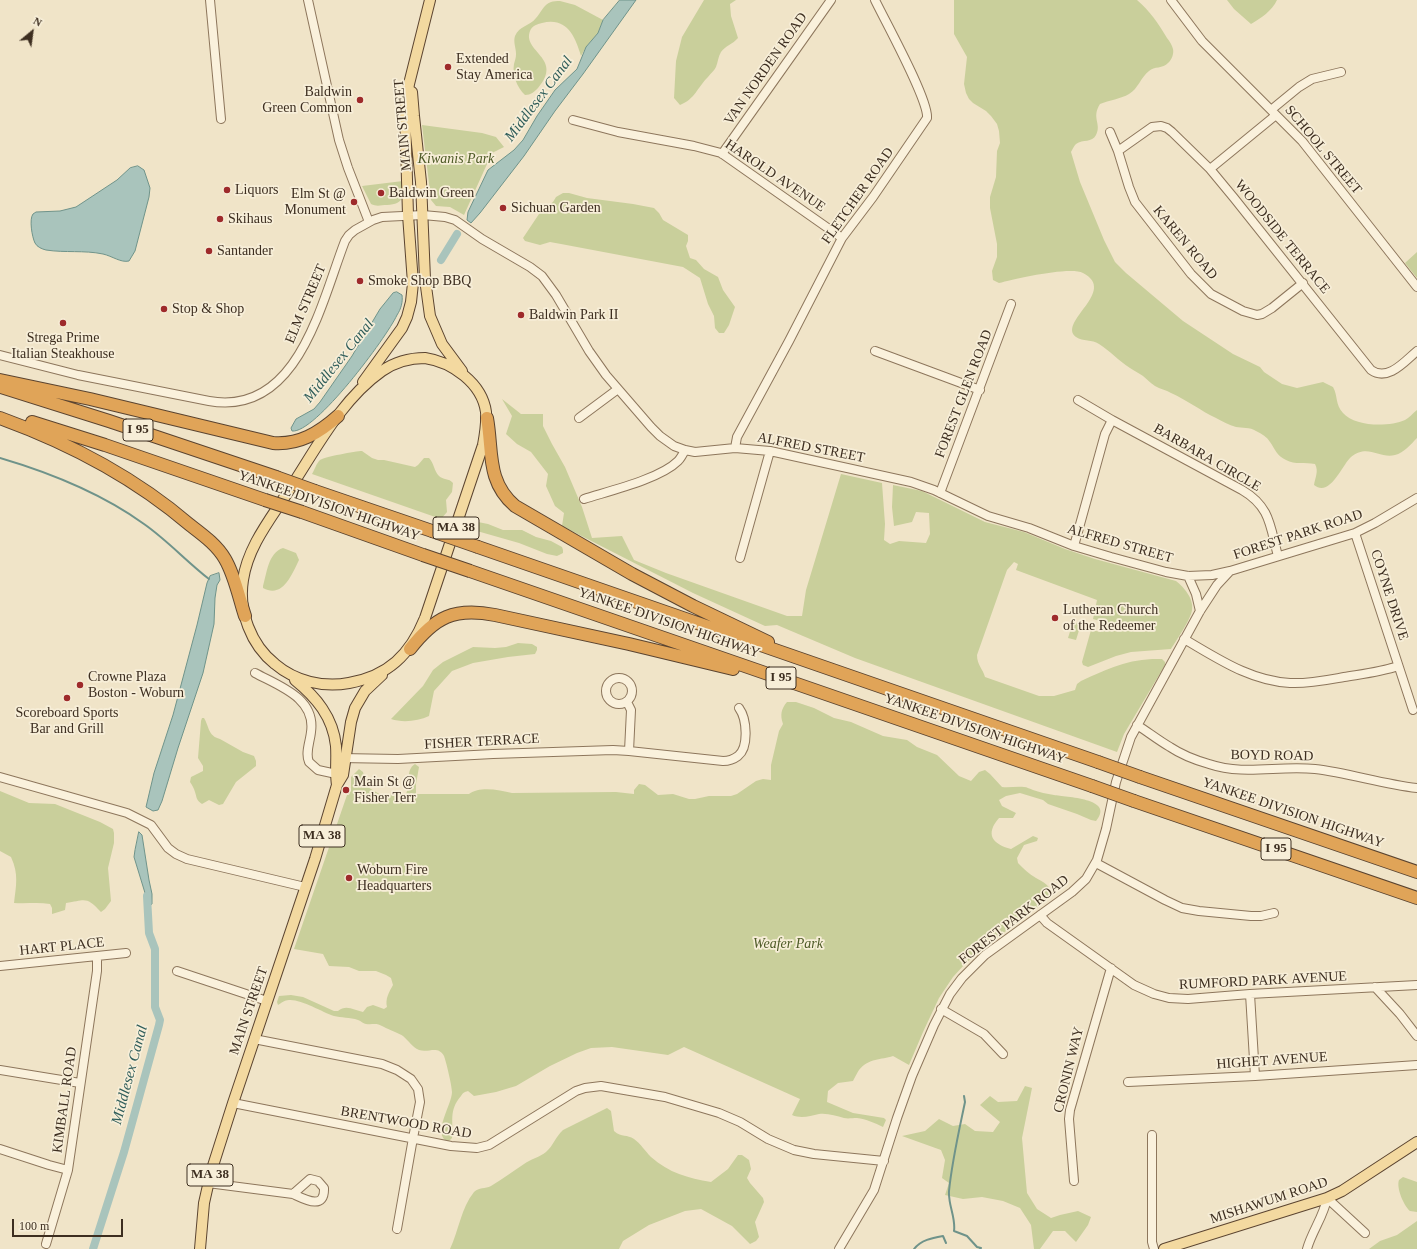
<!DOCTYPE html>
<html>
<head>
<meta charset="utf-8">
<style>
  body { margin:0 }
  #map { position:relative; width:1417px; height:1249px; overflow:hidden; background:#f0e4c8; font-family:"Times New Roman",serif }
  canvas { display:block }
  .north { position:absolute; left:12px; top:12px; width:40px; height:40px; -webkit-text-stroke:3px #f7eed8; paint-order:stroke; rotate:29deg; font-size:11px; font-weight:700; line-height:16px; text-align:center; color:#3d2e20 }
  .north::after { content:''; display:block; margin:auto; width:14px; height:18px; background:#3d2e20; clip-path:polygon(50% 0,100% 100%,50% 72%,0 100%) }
  .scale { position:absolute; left:12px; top:1219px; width:111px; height:18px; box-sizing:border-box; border:2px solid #3d2e20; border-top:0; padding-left:5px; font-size:12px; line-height:14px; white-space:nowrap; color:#3d2e20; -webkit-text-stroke:3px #f7eed8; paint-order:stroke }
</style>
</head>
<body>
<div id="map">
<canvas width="1417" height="1249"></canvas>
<div class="north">N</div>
<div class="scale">100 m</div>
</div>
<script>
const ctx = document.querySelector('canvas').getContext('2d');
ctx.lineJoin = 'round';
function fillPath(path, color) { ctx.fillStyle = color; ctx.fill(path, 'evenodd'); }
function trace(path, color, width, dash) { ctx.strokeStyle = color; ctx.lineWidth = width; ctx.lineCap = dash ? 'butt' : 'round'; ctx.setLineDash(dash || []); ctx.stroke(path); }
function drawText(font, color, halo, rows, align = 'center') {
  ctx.font = font + ' "Times New Roman",serif'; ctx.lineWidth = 3.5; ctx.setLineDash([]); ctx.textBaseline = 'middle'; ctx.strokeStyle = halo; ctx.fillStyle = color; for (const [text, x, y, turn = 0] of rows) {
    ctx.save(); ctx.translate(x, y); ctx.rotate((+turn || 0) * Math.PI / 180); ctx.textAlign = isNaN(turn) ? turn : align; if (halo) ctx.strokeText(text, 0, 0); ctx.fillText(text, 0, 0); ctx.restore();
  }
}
fillPath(new Path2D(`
  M704 0H736L730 4 731 16 738 38C733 44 725 46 721 52 718 57 718 62 716 67 714 71 711 73 708 77 697 88 695 99 680 105L674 98 676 61 682 37Z
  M954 0H1137C1150 11 1158 23 1167 38 1170 42 1172 45 1173 49 1174 53 1172 60 1168 63 1163 69 1154 66 1149 71 1141 77 1138 89 1129 94 1121 99 1109 100 1100 104 1091 118 1102 124 1096 135 1092 143 1083 139 1076 144 1074 146 1072 150 1071 152L1080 182 1104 240 1115 262 1126 273 1183 321 1233 354 1260 367 1264 372 1282 384 1297 388 1323 382 1333 387C1338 396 1335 404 1343 413 1355 427 1389 427 1405 420 1409 418 1413 413 1417 410V438C1411 444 1404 453 1395 455 1379 459 1368 443 1351 457 1342 465 1330 498 1314 485 1315 478 1319 471 1315 464 1305 462 1295 465 1286 460 1277 456 1275 449 1270 442 1267 437 1262 434 1256 431 1250 427 1242 428 1236 427 1229 425 1222 421 1216 418 1201 411 1187 400 1171 393 1166 390 1160 389 1155 386 1150 383 1147 379 1143 376 1139 373 1134 371 1130 368 1119 361 1110 351 1099 344 1092 339 1083 342 1076 337 1057 322 1118 291 1083 273 1070 266 1015 279 999 283L993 280 992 271 997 257V244L990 208V197L996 177 997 151 1000 143 999 131 997 124 991 116 986 111 973 103 969 99 966 93 964 84 967 57 954 34Z
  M1227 0H1277C1272 11 1261 18 1251 24L1234 9Z
  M560 1 575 5 603 20 598 33 586 47 581 56C575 36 567 17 542 23 537 24 532 26 530 31 522 52 564 58 538 88 534 92 531 95 525 95 517 88 512 74 514 64 515 60 516 58 516 54 516 48 513 42 515 36 519 26 530 26 536 18 541 13 543 5 551 2 553 1 557 1 560 1Z
  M422 125 482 133 496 137 504 147 492 153 464 215 450 207 436 206 431 200Z
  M403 181C403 196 405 204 387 205 381 205 377 207 371 204L362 186Z
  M563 193H569L587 198 633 204 654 208 659 213 663 220 688 235V241L686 246 690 258 696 260 704 269 718 277 723 290 735 307 729 325 724 333H719L715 328 714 316 708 304 700 278 683 267 561 244 550 242 540 245 525 241 523 238 541 211 553 202 556 197Z
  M1417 252V278L1405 263Z
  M502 399 521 414H543V426L552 444 565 467 582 507 592 538 622 536 634 560 666 573 787 616H802L806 590 841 474 882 483 885 524 884 540 890 544 899 541 926 543 930 534 929 513 916 512 912 522 894 526 892 507 893 485 922 491 985 522 1024 532 1065 549 1095 559 1176 581C1184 587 1194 599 1192 610 1191 619 1176 641 1171 649L1131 652 1116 656 1088 667 1083 665 1082 662 1091 630 1101 632 1103 622 1093 619 1097 600 1016 570 1018 564 1014 562 1007 570 977 655C977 665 983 669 985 677L1039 696H1054L1075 690 1077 684 1081 681C1109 668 1130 658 1162 659L1165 662V665L1124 734 1117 752 855 658 777 625 765 626 693 593 562 526 564 513 555 506 546 486 548 474 531 452 517 444 506 434 512 416Z
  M362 451 372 458 378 460H384L415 467 418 465 424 458H429C434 463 434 471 439 476 443 480 449 478 453 483L452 492 446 500 447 512 441 519 312 474C315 469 316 464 320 460 324 457 356 451 362 451Z
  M478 522 488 524 503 530H522L536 537 551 541 562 547 563 550V553L557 556 547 554 519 543 477 531 470 527 473 524Z
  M283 548 296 553 299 560C292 574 283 599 263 588V586C267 573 268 553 283 548Z
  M1073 622 1081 624 1076 640 1068 638Z
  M518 643 532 644 537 647V650L535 654 508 657 473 663 452 671 434 691 429 716C418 721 403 723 391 719L423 686 433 670 443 662 473 647 495 648 506 647Z
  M787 702H796L814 708 834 718 851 722 883 736 907 740 917 747 937 755 959 776 971 781 979 772 985 770 990 774 1002 787C1009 788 1017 786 1024 787 1027 787 1030 789 1033 790 1039 792 1047 794 1054 795 1065 797 1116 798 1096 821L1091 820 1077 814 1048 804 1043 800 1020 793 1006 796 999 800 1002 806 1016 813 1013 818H999C985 834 992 844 1011 849L1033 836 1038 838 1037 841 1024 845 1017 858 1018 863C1023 868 1029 874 1036 878 1043 882 1052 886 1052 896L977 953 964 965 953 977 939 998 923 1032 909 1065 893 1056C881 1060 869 1058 859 1070 857 1073 855 1077 853 1081L838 1083 828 1091 827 1102 853 1113 884 1118 886 1120 883 1127C875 1123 866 1119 857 1118 852 1118 848 1119 844 1118 836 1116 828 1113 819 1114 810 1116 801 1119 792 1115L800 1099 684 1047 668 1055 612 1047 591 1048 577 1053 550 1066 516 1086 496 1092 474 1096 468 1091C464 1092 463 1093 461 1096 448 1111 454 1122 452 1138L448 1142C431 1134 452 1105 452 1092 452 1086 446 1061 444 1056 438 1045 429 1053 419 1050 412 1047 409 1041 403 1036 400 1034 388 1029 384 1027 375 1022 374 1025 366 1024 364 1024 361 1021 358 1020 350 1017 341 1018 334 1016 322 1012 301 999 289 1000 285 1000 281 1003 278 1005L277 1002 279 996 291 995 303 997 334 1011H338C346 1004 354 1010 363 1012L367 1007 373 1005 384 1009 387 1007C385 999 389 992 393 985L391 978 386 975 376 971H359L349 967 329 966 323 954 294 949 347 795H349L351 790V777L359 769 363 772 366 786 381 795 406 794C411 784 405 770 415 764L419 767 416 784V794H469C480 786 499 790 512 793L616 792 634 794V790L639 784 645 785 658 795 673 794 689 799H695L709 796H731L737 794 756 781 763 779 771 780V765L779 731 783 724C780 715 781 709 787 702Z
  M202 718H204C209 726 208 736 220 739L243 752 254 756 256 761V766L236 782 223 804 219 805 209 800 202 804C196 800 197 798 195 792 194 788 192 785 190 782L191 777 203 771V766L198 758 201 721Z
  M0 791 29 803 55 804 100 822 113 829 114 833V843L108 868 111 901 105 909 101 912C86 896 86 900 66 903L65 910 52 914V908L50 904C38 902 26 904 14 903 16 886 19 874 11 857L0 851Z
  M1025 1086 1032 1088 1022 1138 1027 1193 1037 1209 1051 1218 1060 1215 1078 1211 1091 1217 1088 1225 1076 1242 1065 1231H1053L1040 1249H1034L1031 1225 1020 1208 1003 1201 982 1197 963 1199 945 1195 949 1183 942 1178 945 1160 941 1150 902 1136 925 1131 939 1119 953 1126 965 1124 975 1131 993 1132 1000 1122 980 1105 990 1096 998 1102 1017 1101Z
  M607 1108 611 1111 614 1131C622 1138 627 1134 634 1139 641 1144 645 1151 651 1157 669 1173 688 1178 711 1182L728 1169 738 1155H742L749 1160 751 1169 747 1178 750 1183 763 1198 764 1202 755 1222 759 1237 756 1241 750 1244 732 1226 701 1209 685 1211 649 1225 623 1241 619 1249H450C459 1230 461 1208 474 1192 479 1187 485 1189 491 1186 503 1179 513 1171 524 1164 531 1159 540 1157 546 1152 553 1146 556 1136 563 1130Z
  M1403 1177 1417 1182V1212L1410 1211C1404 1206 1396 1188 1399 1180Z
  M1417 1221V1249H1369L1380 1241 1397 1235Z`), '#c9cf9b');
const water = new Path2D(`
  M620 0H636L583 74 555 111 524 156 480 213 471 223 467 220 468 212 488 170 514 150 523 140 537 116 555 90 577 69 586 47 598 33 603 20Z
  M138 166 144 170 150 188 149 197 135 251 129 261C121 263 112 256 103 254 84 250 65 253 46 250 42 249 37 247 35 243 32 237 29 219 33 214L36 212 60 211 76 207 117 180 130 168Z
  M397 292 402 295C403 302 401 309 397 315 387 337 315 434 292 431L291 428 296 419 314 409 320 402 352 356 380 309 393 293Z
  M219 573 220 580 217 585 215 598 214 624 203 673 178 748 162 801 158 810 153 811 146 807 154 773 173 715 197 625 207 583 210 576Z
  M139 832 142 835 149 880 152 894V904L149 906 134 857 135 850Z`);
fillPath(water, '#a9c4bc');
trace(water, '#6f938a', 1);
trace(new Path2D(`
  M0 458C51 473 101 493 144 524 167 540 187 562 209 579
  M964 1096 965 1102C959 1131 952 1161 949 1191 948 1205 956 1218 954 1231L967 1236 977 1247 981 1248 980 1249
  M914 1249C921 1240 932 1238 943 1236L946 1243`), '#6f938a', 2);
trace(new Path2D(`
  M441 260 457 234
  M93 1249 124 1152 159 1025 160 1020 155 1007V949L149 933 147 896`), '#a9c4bc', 8);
const minor = new Path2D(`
  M210 0 221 119
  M308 0 339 140 348 168 369 222
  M1171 0 1202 41 1302 141 1417 287
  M1271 110 1299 87 1312 79 1341 72
  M573 120 618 132 694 146 721 153 842 238
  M1110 132 1118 151 1129 187 1135 202 1191 274 1211 294 1243 311 1257 315 1262 314 1272 308 1303 283
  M1118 151 1152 127 1161 126 1167 128 1172 132 1210 169 1234 198 1371 370C1388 382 1405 361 1417 351
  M722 154 831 0
  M1210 169 1276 115
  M875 351 980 390
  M0 355 78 375 209 401C298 417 321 303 345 241L349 235 355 230 373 220 382 217 423 215 445 217 455 220 482 239 530 267 542 276 556 295 589 351 606 375 651 427 660 436 674 446 685 450 695 452 735 448 770 451 911 482 934 490 988 516 1029 528 1074 546 1111 557 1166 572 1188 576 1212 575 1230 571
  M1078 400 1112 420
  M579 418 618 389
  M735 448 737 437 789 341 842 238 873 197 927 118C929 100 885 21 875 0
  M940 493 1011 304
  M584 499C609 491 660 479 678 461 681 458 683 454 685 450
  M1355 533 1413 710
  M1074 546 1105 434 1112 420 1242 490C1271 507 1270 527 1278 556
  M740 558 770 451
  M1188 576 1196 594 1200 611
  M1184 639C1217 658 1250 681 1290 683 1308 684 1327 680 1344 677 1362 674 1381 672 1398 666
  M255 673C279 686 316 698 311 732 310 742 305 753 309 762L318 770 341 775
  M606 691a13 13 0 1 1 26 0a13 13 0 1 1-26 0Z
  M627 702 631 710 629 751
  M1137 725C1148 732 1158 740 1170 747 1182 755 1195 760 1209 764 1245 776 1278 765 1315 769 1349 773 1382 784 1417 788
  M341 758 398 759 493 754 613 750 629 751 723 761C728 761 734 759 738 756 749 747 747 719 739 708
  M0 777 127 813 151 825 168 848 176 854 187 859 305 887
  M1096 863 1165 900 1182 908 1199 911 1251 916H1261L1274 913
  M1040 915 1047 923 1134 985 1154 994 1169 998 1188 999 1250 994 1417 985
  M0 966 126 953
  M177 971 267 1001
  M1375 987 1400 1014 1417 1036
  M1250 994 1255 1076
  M941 1009 984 1034 1003 1054
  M254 1039 382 1064 397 1070 411 1079 418 1089 420 1102 413 1138 397 1229
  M0 1070 80 1083
  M1128 1082 1255 1076 1417 1065
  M233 1103 451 1146 477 1148 489 1145 576 1091 585 1088 601 1086 665 1097 719 1113 740 1122 768 1139 794 1150 814 1154 884 1161
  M1152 1135V1242L1154 1249
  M0 1149 49 1165 68 1170
  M1074 1181 1069 1119 1070 1110 1111 968
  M208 1183 293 1194C304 1199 325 1211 324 1188L318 1181 310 1179 293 1194
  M1327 1198 1365 1233
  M46 1244 68 1170 97 971V957
  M839 1249 874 1190 897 1118 912 1076 934 1025 950 994 962 978 985 955 1072 892 1086 879 1097 860 1106 829 1116 782 1131 737 1200 611 1217 585 1230 571 1355 533 1375 523 1417 498
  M1307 1249C1312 1231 1324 1216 1327 1198`);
const major = new Path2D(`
  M412 92 414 116 421 182 425 279 430 316 442 344 462 371
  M425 358C452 362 482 383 486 412 487 423 485 434 483 445L425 618C410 655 388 676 349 683 323 688 295 681 275 664 251 645 238 611 243 580 248 545 273 516 291 487 317 447 342 399 382 371 395 362 409 358 425 358Z
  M363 382 402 328 407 317 411 302 413 283 408 215 405 110 409 84 430 0
  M295 680C316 697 333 717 336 746 337 759 335 772 337 785
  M200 1249 204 1203 211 1172 233 1103 315 859 337 785 343 775 351 722 355 708 365 691 382 675
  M1164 1249 1327 1198 1342 1191 1417 1142`);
const highway = new Path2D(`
  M0 380 90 399 273 443C299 445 319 433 338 416
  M1 387 109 421 276 477
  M0 418C69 443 134 477 190 525 203 535 217 545 225 559 235 576 239 598 245 616
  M487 418C493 451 486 481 515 506L632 574 693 606 768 642
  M32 422 105 445 265 500
  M315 491 432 531
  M302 512 423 555
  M478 547 1098 762
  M470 571 1092 786
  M410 649C435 617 454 607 495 615L629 644 733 669
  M1140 777 1417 872
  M1134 801 1417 898`);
trace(minor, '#8d765c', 10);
trace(major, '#5b4430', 12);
trace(highway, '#5b4430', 14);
trace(minor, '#faf1dc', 8);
trace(major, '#f3d9a0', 10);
trace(highway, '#e0a458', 12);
const highwayBridge = new Path2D(`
  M276 477 315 491
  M265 500 302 512
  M432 531 478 547
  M423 555 470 571
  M1098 762 1140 777
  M1092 786 1134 801`);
trace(highwayBridge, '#5b4430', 14, []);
trace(highwayBridge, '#e0a458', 12);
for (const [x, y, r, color] of [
  [448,67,4,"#9e2a2b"],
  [360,100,4,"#9e2a2b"],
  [227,190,4,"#9e2a2b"],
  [381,193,4,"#9e2a2b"],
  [354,202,4,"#9e2a2b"],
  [503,208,4,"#9e2a2b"],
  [220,219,4,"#9e2a2b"],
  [209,251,4,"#9e2a2b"],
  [360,281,4,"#9e2a2b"],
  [164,309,4,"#9e2a2b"],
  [521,315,4,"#9e2a2b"],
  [63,323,4,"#9e2a2b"],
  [1055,618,4,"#9e2a2b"],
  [80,685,4,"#9e2a2b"],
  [67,698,4,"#9e2a2b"],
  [346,790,4,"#9e2a2b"],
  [349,878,4,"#9e2a2b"]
]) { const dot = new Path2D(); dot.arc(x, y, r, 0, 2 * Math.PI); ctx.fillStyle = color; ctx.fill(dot); trace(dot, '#f7eed8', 1.5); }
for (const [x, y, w] of [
  [138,430,30],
  [456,528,46],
  [781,678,30],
  [322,836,46],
  [1276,849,30],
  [210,1175,46]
]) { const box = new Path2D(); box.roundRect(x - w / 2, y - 11, w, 22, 3); ctx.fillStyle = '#f7eed8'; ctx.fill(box); trace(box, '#3d2e20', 1); }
drawText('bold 13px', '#3d2e20', null, [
  ["I 95",138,430],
  ["MA 38",456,528],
  ["I 95",781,678],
  ["MA 38",322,836],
  ["I 95",1276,849],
  ["MA 38",210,1175]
]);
drawText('14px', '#3d2e20', '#f7eed8', [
  ["Extended",456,59],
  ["Stay America",456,75],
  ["Baldwin",352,92,"right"],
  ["Green Common",352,108,"right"],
  ["Liquors",235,190],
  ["Baldwin Green",389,193],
  ["Elm St @",346,194,"right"],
  ["Monument",346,210,"right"],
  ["Sichuan Garden",511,208],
  ["Skihaus",228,219],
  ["Santander",217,251],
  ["Smoke Shop BBQ",368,281],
  ["Stop & Shop",172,309],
  ["Baldwin Park II",529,315],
  ["Strega Prime",63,338,"center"],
  ["Italian Steakhouse",63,354,"center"],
  ["Lutheran Church",1063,610],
  ["of the Redeemer",1063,626],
  ["Crowne Plaza",88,677],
  ["Boston - Woburn",88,693],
  ["Scoreboard Sports",67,713,"center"],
  ["Bar and Grill",67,729,"center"],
  ["Main St @",354,782],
  ["Fisher Terr",354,798],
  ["Woburn Fire",357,870],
  ["Headquarters",357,886]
], 'left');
drawText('14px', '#3d2e20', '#f7eed8', [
  ["VAN NORDEN ROAD",766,69,-55],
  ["MAIN STREET",403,125,-95],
  ["SCHOOL STREET",1323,150,50],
  ["HAROLD AVENUE",775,176,34],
  ["FLETCHER ROAD",858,196,-55],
  ["WOODSIDE TERRACE",1282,237,51],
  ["KAREN ROAD",1185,243,50],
  ["ELM STREET",306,304,-67],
  ["FOREST GLEN ROAD",964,394,-69],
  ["ALFRED STREET",811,448,11],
  ["BARBARA CIRCLE",1207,458,30],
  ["YANKEE DIVISION HIGHWAY",329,506,19],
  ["FOREST PARK ROAD",1298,535,-18],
  ["ALFRED STREET",1120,544,16],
  ["COYNE DRIVE",1389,595,72],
  ["YANKEE DIVISION HIGHWAY",669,623,19],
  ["YANKEE DIVISION HIGHWAY",975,729,19],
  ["FISHER TERRACE",482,742,-3],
  ["BOYD ROAD",1272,756,1],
  ["YANKEE DIVISION HIGHWAY",1293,813,19],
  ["FOREST PARK ROAD",1014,920,-38],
  ["HART PLACE",62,947,-6],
  ["RUMFORD PARK AVENUE",1263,981,-3],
  ["MAIN STREET",249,1011,-71],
  ["HIGHET AVENUE",1272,1061,-4],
  ["CRONIN WAY",1069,1070,-76],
  ["KIMBALL ROAD",65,1100,-82],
  ["BRENTWOOD ROAD",406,1123,10],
  ["MISHAWUM ROAD",1269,1201,-18]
]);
drawText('italic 14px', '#4d5a26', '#f7eed8', [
  ["Kiwanis Park",456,159],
  ["Weafer Park",788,944]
]);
drawText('italic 15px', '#2f5d5a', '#f7eed8', [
  ["Middlesex Canal",539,99,-53],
  ["Middlesex Canal",339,361,-51],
  ["Middlesex Canal",130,1075,-75]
]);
</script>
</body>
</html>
